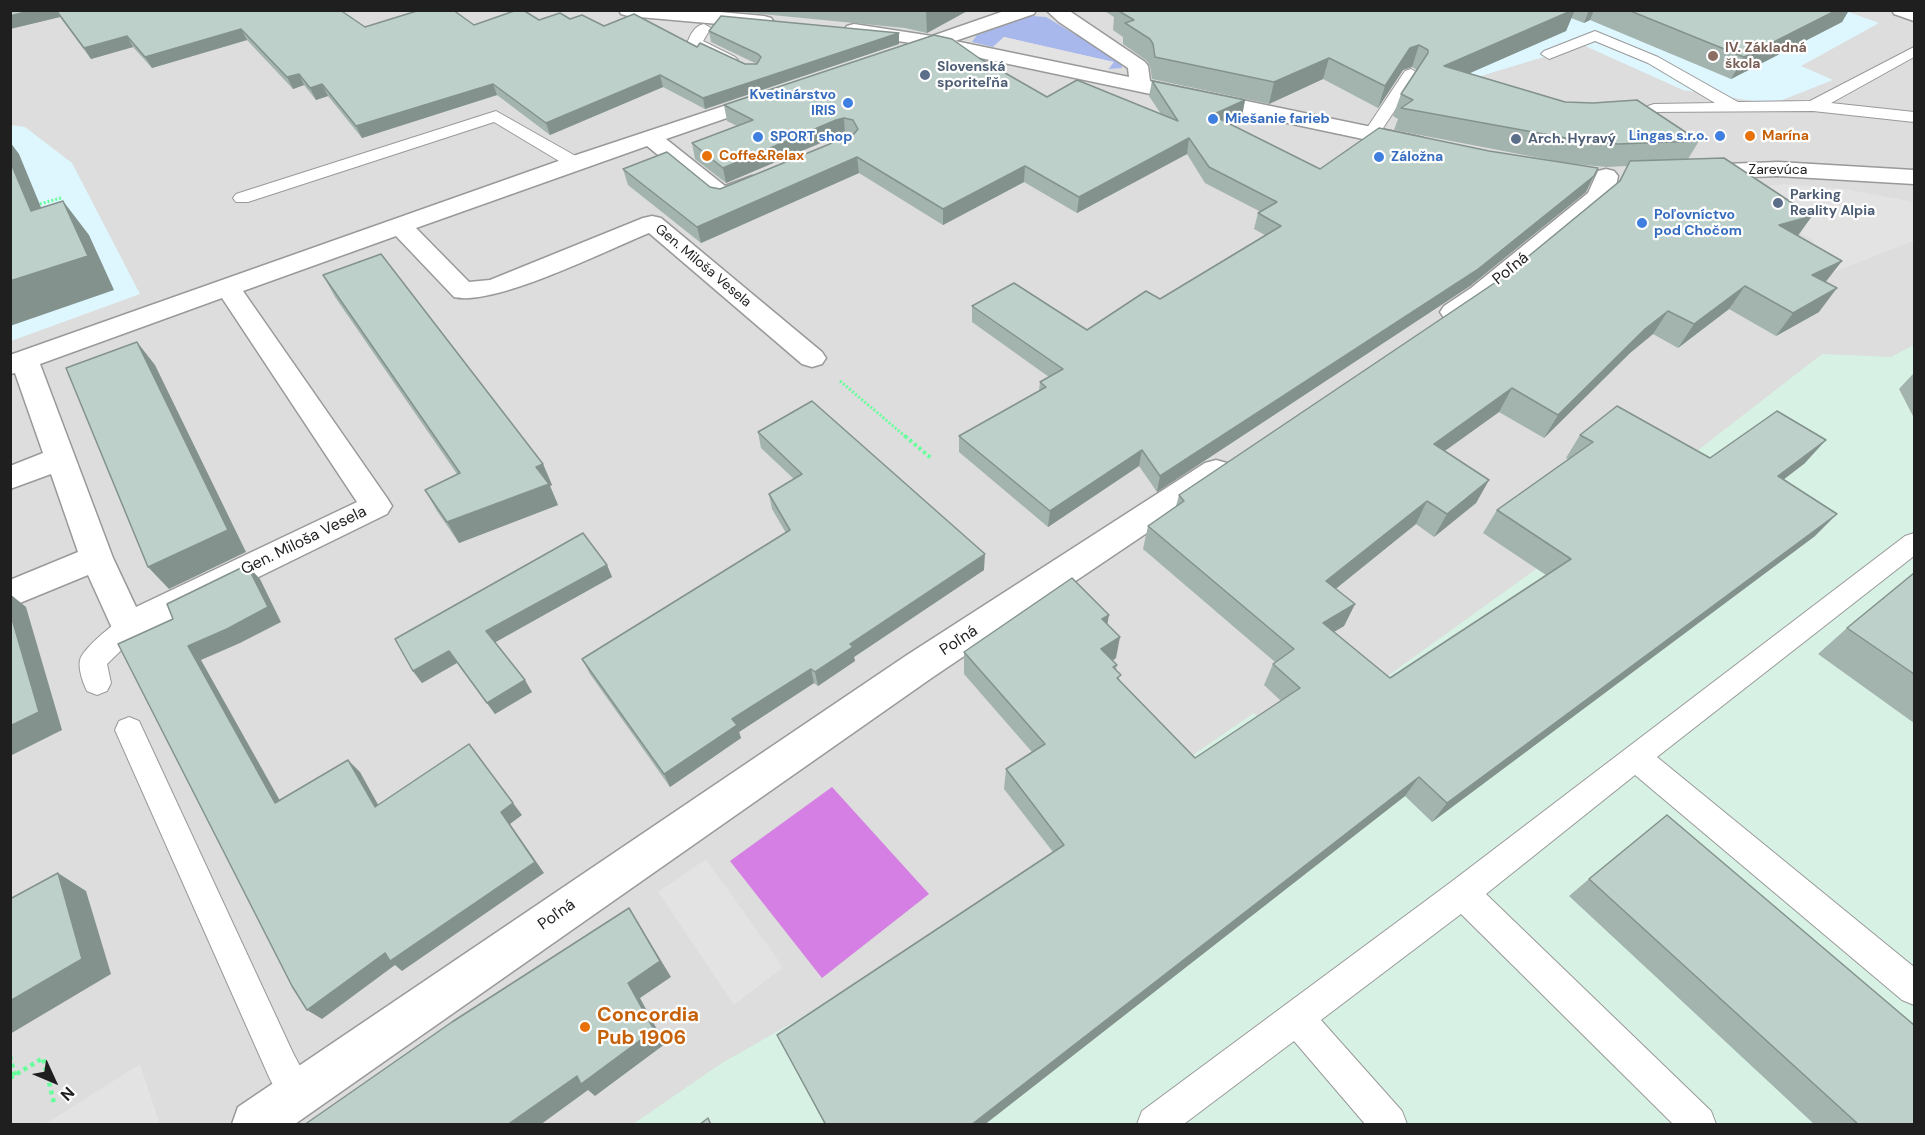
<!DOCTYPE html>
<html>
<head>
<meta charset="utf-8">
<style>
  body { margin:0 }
  #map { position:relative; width:1925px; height:1135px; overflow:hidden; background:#e4f0ef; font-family:"DM Sans",sans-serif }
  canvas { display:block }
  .frame { position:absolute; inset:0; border:12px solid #1f1f1f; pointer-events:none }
  .north { position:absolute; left:24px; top:1051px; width:60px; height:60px; -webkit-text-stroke:4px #fff; paint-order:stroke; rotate:134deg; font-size:16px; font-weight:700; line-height:24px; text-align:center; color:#1f1f1f }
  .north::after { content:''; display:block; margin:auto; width:21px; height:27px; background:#1f1f1f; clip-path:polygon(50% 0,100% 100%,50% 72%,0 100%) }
</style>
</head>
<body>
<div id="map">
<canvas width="1925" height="1135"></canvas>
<div class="frame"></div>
<div class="north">N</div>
</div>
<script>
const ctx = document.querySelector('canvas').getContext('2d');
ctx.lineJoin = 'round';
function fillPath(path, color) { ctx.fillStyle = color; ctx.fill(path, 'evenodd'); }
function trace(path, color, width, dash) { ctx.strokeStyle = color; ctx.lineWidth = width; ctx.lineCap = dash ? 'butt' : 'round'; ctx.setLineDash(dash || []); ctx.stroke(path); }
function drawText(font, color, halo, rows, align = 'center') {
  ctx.font = font + ' "DM Sans",sans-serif'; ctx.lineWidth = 4.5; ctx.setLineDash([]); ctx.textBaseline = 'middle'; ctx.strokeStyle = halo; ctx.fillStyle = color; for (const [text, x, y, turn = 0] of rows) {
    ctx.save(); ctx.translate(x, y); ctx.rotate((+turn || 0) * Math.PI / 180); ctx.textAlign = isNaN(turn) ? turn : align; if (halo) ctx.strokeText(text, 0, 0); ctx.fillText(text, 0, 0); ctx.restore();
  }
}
fillPath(new Path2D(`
  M11 11H1914V1124H11Z`), '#dcdddc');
fillPath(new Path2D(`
  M1843 10 1879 23 1801 66 1833 80 1772 104 1683 90 1583 45 1471 79 1318 11Z
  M10 125 25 127 72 163 140 294 11 341Z`), '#def7ff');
fillPath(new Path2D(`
  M1914 345V1124H633L722 1063 799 1019 971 908 1254 713 1288 748 1662 478 1822 354 1891 357Z`), '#d7f2e5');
fillPath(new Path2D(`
  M1032 16 1046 17 1121 62 1122 68 1108 69 1113 62 1004 37 993 47 972 42 977 35Z`), '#a8b8ed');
fillPath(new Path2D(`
  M832 787 929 894 822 978 730 861Z`), '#d57ee3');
fillPath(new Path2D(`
  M1004 37 1114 62 1106 72 993 47Z
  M1784 184 1845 189 1914 202V243L1910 242 1827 275 1786 253 1814 241 1730 190Z
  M706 859 783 967 734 1005 658 892Z
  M140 1064 160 1124H45Z`), '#e3e3e3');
const service = new Path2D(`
  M704 24 711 28 703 41 735 57 738 60 735 63H725L690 46 687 43C691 34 694 26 704 24Z
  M1595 31 1658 57 1738 102 1810 101 1914 47V57L1831 103 1914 112V122L1813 111 1648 112 1646 109 1648 106 1654 104 1715 103 1648 63 1595 41 1549 59 1541 54 1544 51Z
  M1411 69 1419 74 1379 134 1377 138H1365L1363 134 1405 71Z
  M496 111 581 159 584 163 581 167H569L494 122 248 202H236L233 198 236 194Z
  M1914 533V556L1657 757 1914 967V1005L1902 1000 1635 775 1486 894 1711 1111 1716 1124H1673L1461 914 1321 1020 1402 1111 1407 1124H1365L1294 1041 1184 1124H1137L1142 1111 1451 882 1905 536Z
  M128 616 137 619 141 627 137 635 107 664 111 683 107 691 97 695 87 691C83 683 78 669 80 660 83 648 117 620 128 616Z
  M129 717 139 721 293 1053 315 1094 310 1107 297 1112 284 1107 269 1077 115 730 119 721Z`);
const minor = new Path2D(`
  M619 10H698L764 16 771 18 774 22 771 26 764 28 628 16 621 14Z
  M1007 10H1036L1034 14 955 41 1129 77 1128 68 1059 22 1046 10H1068L1145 62 1148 66 1150 81 1415 136 1423 138 1426 143 1423 148 1415 150 905 42 854 36 847 34 844 30 847 26 854 24 932 36Z
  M1892 10H1914V21L1894 14Z
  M766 92 773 94 777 98 773 102 666 139 725 186 752 176 760 178 764 183C755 195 729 204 715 201L647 146 416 228 469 282 490 280 643 218 652 216 661 218 822 352 826 358 822 364 812 367 802 364 649 233C607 250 494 307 454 297L396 236 243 291 387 498 392 506 387 514 128 641 116 637 88 575 10 607V580L78 552 51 474 10 489V466L43 453 15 373 10 374V355L567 158ZM222 298 357 502 136 607 113 558 40 364Z
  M1778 162 1914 170V184L1778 176 1698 179 1690 177 1687 172 1690 167 1698 165Z
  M1606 169 1614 171 1618 176 1616 186 1606 202 1489 300 1462 318 1453 320 1444 318 1440 312 1444 306 1471 288 1588 193 1598 171Z
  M1216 460 1227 463 1231 471 1227 479 933 677 295 1124H232L238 1107 907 655 1205 463Z`);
trace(service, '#999', 2);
trace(minor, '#999', 3);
trace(new Path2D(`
  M36 205 61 198
  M840 381 906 437`), '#66ff9c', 3, [2, 2]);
trace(new Path2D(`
  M905 436 931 458`), '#66ff9c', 4, [3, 3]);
trace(new Path2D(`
  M10 1056 15 1076
  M10 1078 43 1058 54 1103`), '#66ff9c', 4.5, [4, 4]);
fillPath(service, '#fff');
fillPath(minor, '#fff');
fillPath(new Path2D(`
  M10 10H340L365 27 474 25 570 19 697 47 745 64H757L711 42 709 31 899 44 705 109 663 87 550 135 497 95 362 138 328 96 316 100 304 85 293 89 247 40 152 68 133 47 91 59 60 17 10 29Z
  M741 10H969L927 33 905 28 741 12Z
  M1103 10H1849L1842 22 1731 79 1590 20 1584 23 1571 18 1566 31 1469 73 1699 141 1688 159 1812 216 1798 236 1826 282 1819 312 1776 336 1729 309 1678 348 1653 334 1630 353 1544 438 1499 412 1445 451 1489 480 1476 503 1434 537 1416 524 1335 589 1355 604 1344 626 1334 632 1390 678 1546 575 1483 533 1497 510 1568 459 1566 458 1580 435 1710 458 1805 463 1783 480 1815 536 1432 822 1405 796 984 1125H825L777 1035 1053 852 1004 789 1006 769 1032 752 964 674V652L1107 624 1116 658 1112 661 1117 665 1116 670 1120 681 1195 758 1281 701 1264 685 1273 664 1275 662 1143 549 1148 526 1176 506 1179 495 1502 278 1619 181 1627 166 1606 167 1566 163 1394 130 1398 119 1393 116 1401 94 1417 70 1412 67 1403 70 1378 108 1323 79 1269 104 1152 79 1150 66 1147 61 1123 44V37L1113 30 1114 17Z
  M979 58 1047 97 1161 114 1149 96 1152 81 1245 100 1242 116 1227 123 1320 169 1586 192 1470 286 1157 492 1139 466 1048 527 959 452V436L1039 391 1040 382 1049 377 972 322V306L1087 330 1160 299 1265 235 1254 229 1258 213 1261 212 1205 183 1187 154 1077 213 1024 182 943 225 859 173 701 243 628 185 623 169 720 189 852 135 845 134 837 136 726 183 695 159 692 143 737 126 727 121 724 105Z
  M323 275 543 464 552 485 550 486 558 505 459 543 437 511 425 490 457 474 335 297Z
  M1914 373V418L1899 389 1912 375Z
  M758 432 984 570 854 657 855 661 818 686 814 683 739 732 741 738 670 787 590 674 582 659 786 533 772 509 769 494 794 479 761 448Z
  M607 565 612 577 495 642 532 692 495 714 457 663 422 683 413 671Z
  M1914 573V723L1818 654 1847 628Z
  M1589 879 1914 1125H1815L1569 896Z`), '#a3b3ae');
fillPath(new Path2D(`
  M33 10H56L60 17 10 29V16Z
  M926 10H969L927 33Z
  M1573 10H1575L1566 31 1436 88 1444 66Z
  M1589 10H1594L1590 20 1584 23Z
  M1837 10H1849L1842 22 1731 79 1744 57Z
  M241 29 247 40 152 68 145 57Z
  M899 33V44L705 109 703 98Z
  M127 36 133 47 91 59 84 48Z
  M1419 45 1412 67 1403 70 1378 108 1385 86 1410 48Z
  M1329 58 1323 79 1269 104 1274 82Z
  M299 74 304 85 293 89 287 77Z
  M660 75 663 87 550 135 546 123Z
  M322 84 328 96 316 100 310 88Z
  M493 84 497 95 362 138 356 126Z
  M1245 100 1242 116 1209 131 1212 115Z
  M844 118 845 134 837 136 726 183 723 168 836 120Z
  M1189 138 1187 154 1077 213 1079 197Z
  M10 142 19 154 57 246 31 211 10 161Z
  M857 157 859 173 701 243 697 227Z
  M1025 166 1024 182 943 225V209Z
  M1594 176 1586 192 1470 286 1157 492 1160 476Z
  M63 201 89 235 114 290 10 326V281Z
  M1812 216 1795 239 1779 225Z
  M1842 261 1824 284 1812 275Z
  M1745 286 1729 309 1678 348 1694 324Z
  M1837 288 1819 312 1776 336 1793 313Z
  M1668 311 1653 334 1630 353 1544 438 1558 415 1645 329Z
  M137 342 155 365 246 552 169 589 148 567Z
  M1512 388 1499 412 1422 467 1434 444Z
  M1826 440 1805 463 1758 499 1778 476Z
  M1142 450 1139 466 1048 527 1050 511Z
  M543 464 552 485 550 486 558 505 459 543 447 522Z
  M1489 480 1476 503 1434 537 1447 514Z
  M1427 501 1416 524 1317 604 1326 581Z
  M1837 514 1815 536 1432 822 1447 803Z
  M985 554 984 570 854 657 855 661 818 686 815 672 850 644Z
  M247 565 260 579 281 622 240 643 201 660 288 815 275 803 188 646Z
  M607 565 612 577 494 643 486 631Z
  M10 594 26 607 62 730 10 756Z
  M1355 604 1344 626 1313 644 1323 623Z
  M1109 615 1105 637 1102 619Z
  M1120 637 1116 658 1097 671 1101 649Z
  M449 651 457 663 422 683 413 671Z
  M811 669 814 683 739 732 741 738 670 787 664 774 732 719Z
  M525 680 532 692 495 714 487 703Z
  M348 760 360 772 386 819 375 807Z
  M1419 777 1405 796 984 1125H971Z
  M513 803 522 815 510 824 544 873 402 971 395 965 322 1019 307 1010 501 812Z
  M58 873 86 891 111 974 10 1034V1001Z
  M629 908 671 977 640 998 665 1044 595 1096 588 1090 540 1125H507L628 983Z`), '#84928d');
const building = new Path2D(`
  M10 10H33L10 16Z
  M56 10H340L365 27 420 10H453L474 25 517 10H523L539 20 560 13 570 19 582 15 604 26 634 14 697 47 700 43 745 64H757L761 57 758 54 709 31 721 16 899 33 703 98 660 75 546 123 493 84 356 126 322 84 310 88 299 74 287 77 241 29 145 57 127 36 84 48Z
  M1117 10H1573L1444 66 1565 102 1593 103 1637 100 1699 141 1618 144 1577 140 1401 108 1413 100 1401 94 1428 53V50L1419 45 1410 48 1385 86 1329 58 1274 82 1155 57 1153 44 1150 39 1125 23 1134 20Z
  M1628 10H1837L1744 57Z
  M934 35 952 39 979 58 1047 97 1077 80 1178 121 1152 81 1245 100 1212 115 1320 169 1379 128 1489 151 1598 168 1594 176 1477 270 1160 476 1142 450 1050 511 959 436 1046 387 1040 382 1063 369 972 306 1014 283 1087 330 1146 291 1160 299 1281 226 1258 213 1277 202 1209 167 1189 138 1079 197 1025 166 943 209 857 157 697 227 623 169 667 152 710 187 720 189 854 134 858 129 853 120 844 118 836 120 723 168 692 143 753 120 724 105Z
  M1724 158 1812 216 1779 225 1842 261 1812 275 1837 288 1793 313 1745 286 1694 324 1668 311 1645 329 1558 415 1512 388 1434 444 1489 480 1447 514 1427 501 1326 581 1355 604 1323 623 1390 678 1571 559 1497 510 1593 442 1580 435 1617 406 1710 458 1777 411 1826 440 1778 476 1837 514 1447 803 1419 777 971 1125H826L777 1035 1064 845 1006 769 1045 744 964 652 1072 578 1109 615 1102 619 1120 637 1101 649 1117 665 1113 667 1121 675 1117 678 1195 758 1300 688 1273 664 1294 649 1148 526 1184 501 1179 495 1502 278 1620 181 1630 161Z
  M10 161 31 211 63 201 88 256 10 281Z
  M381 254 543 464 536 467 549 484 447 522 425 490 460 473 323 275Z
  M137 342 228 530 148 567 66 368Z
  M812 401 985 554 850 644 853 647 815 672 811 669 732 719 737 725 664 774 582 659 790 530 769 494 802 474 758 432Z
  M583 533 607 565 486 631 525 680 487 703 449 651 413 671 395 639Z
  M247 565 268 607 227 629 188 646 275 803 348 760 375 807 469 744 513 803 501 812 535 862 390 961 385 953 307 1010 292 986 118 644 173 619 167 604Z
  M1914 573V674L1847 628Z
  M10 612 39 712 10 726Z
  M1667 815 1914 1025V1125H1859L1589 879Z
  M58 873 82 959 10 1001V899Z
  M629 908 660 961 628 983 654 1030 581 1084 577 1076 507 1125H304L452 1022Z
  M708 1118 711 1125H699Z`);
fillPath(building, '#bdd0ca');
trace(building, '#84928d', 1.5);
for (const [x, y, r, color] of [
  [1713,56,6,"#8d6e63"],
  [925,75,6,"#5c6f8a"],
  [848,103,6,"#3f7fe0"],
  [1213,119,6,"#3f7fe0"],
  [1720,136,6,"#3f7fe0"],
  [1750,136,6,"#e8710a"],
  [758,137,6,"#3f7fe0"],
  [1516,139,6,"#5c6f8a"],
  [707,156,6,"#e8710a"],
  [1379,157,6,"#3f7fe0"],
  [1778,203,6,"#5c6f8a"],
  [1642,223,6,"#3f7fe0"],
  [585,1027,6,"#e8710a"]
]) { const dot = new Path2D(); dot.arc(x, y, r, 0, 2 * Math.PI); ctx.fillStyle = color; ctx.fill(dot); trace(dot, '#fff', 2); }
drawText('bold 14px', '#785e54', '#fff', [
  ["IV. Základná",1725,48],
  ["škola",1725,64]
], 'left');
drawText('bold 14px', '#4e5e75', '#fff', [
  ["Slovenská",937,67],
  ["sporiteľňa",937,83],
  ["Arch. Hyravý",1528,139],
  ["Parking",1790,195],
  ["Reality Alpia",1790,211]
], 'left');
drawText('bold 14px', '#366cbe', '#fff', [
  ["Kvetinárstvo",836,95,"right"],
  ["IRIS",836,111,"right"],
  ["Miešanie farieb",1225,119],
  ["Lingas s.r.o.",1708,136,"right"],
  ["SPORT shop",770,137],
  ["Záložna",1391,157],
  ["Poľovníctvo",1654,215],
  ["pod Chočom",1654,231]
], 'left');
drawText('bold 14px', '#c56008', '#fff', [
  ["Marína",1762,136],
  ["Coffe&Relax",719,156]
], 'left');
drawText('14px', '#1f1f1f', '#fff', [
  ["Zarevúca",1778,170],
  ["Gen. Miloša Vesela",703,266,40]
]);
drawText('16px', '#1f1f1f', '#fff', [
  ["Poľná",1511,269,-39],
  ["Gen. Miloša Vesela",304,541,-26],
  ["Poľná",959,641,-33],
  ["Poľná",557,915,-35]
]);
drawText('bold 20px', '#c56008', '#fff', [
  ["Concordia",597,1016],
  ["Pub 1906",597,1039]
], 'left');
</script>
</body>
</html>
